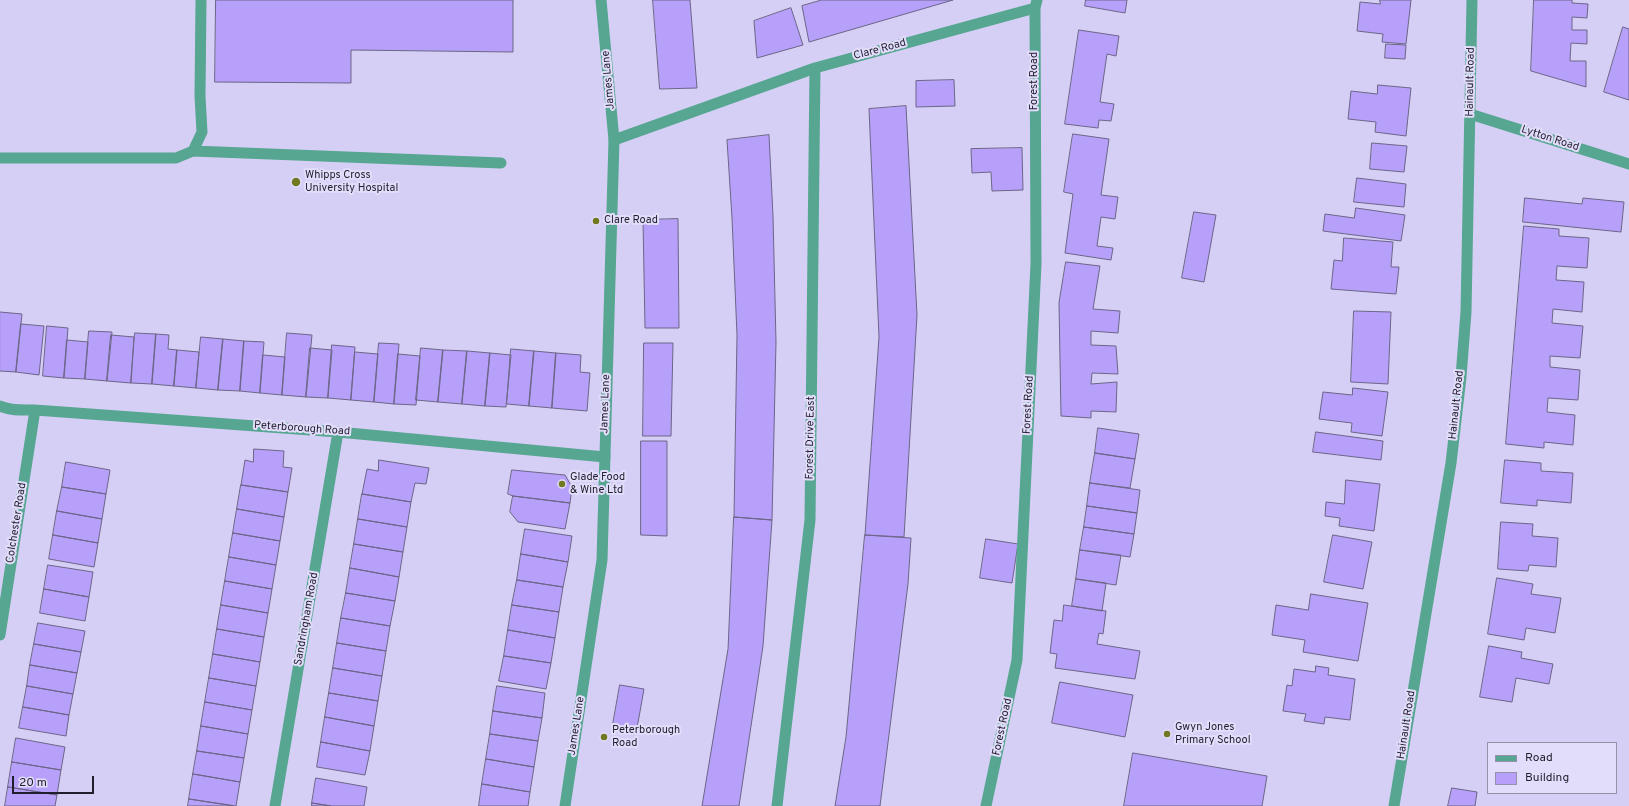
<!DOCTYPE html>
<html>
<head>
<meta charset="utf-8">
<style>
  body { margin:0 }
  #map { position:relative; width:1629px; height:806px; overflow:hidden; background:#d6cff5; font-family:Overpass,sans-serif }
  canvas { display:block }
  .legend { position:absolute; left:1487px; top:742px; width:130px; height:52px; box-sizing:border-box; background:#e3ddfc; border:1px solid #9591a9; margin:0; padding:5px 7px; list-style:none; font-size:12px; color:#211e2c }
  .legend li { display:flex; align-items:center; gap:8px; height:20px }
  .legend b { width:20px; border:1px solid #9591a9 }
  .scale { position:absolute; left:12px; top:776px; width:82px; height:18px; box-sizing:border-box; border:2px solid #211e2c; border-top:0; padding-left:5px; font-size:12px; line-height:14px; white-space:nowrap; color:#211e2c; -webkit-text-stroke:3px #e3ddfc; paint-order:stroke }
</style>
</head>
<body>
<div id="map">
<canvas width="1629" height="806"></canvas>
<ul class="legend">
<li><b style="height:5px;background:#57a691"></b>Road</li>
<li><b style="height:11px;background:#b6a0fa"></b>Building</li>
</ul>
<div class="scale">20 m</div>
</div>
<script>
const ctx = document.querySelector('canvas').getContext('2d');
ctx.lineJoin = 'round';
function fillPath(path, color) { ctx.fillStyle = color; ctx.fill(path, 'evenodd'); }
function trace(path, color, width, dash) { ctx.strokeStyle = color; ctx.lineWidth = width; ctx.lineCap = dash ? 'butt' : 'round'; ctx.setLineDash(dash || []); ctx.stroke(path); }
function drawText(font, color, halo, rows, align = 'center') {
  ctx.font = font + ' Overpass,sans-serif'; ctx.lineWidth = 4; ctx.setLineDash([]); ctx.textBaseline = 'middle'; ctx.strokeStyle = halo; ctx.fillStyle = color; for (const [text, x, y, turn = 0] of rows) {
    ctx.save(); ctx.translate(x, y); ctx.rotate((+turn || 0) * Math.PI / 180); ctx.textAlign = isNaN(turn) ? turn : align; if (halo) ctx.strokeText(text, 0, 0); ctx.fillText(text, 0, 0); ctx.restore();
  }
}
const building = new Path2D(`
  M216 0H513V52L351 50V83L215 82Z
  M653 0H690L697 88 660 89Z
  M822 0H953L809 42 802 6Z
  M1086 0H1127L1125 13 1085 6Z
  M1380 0H1411L1406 44 1382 42 1383 34 1357 31 1360 2 1380 4Z
  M1534 0H1572V3L1588 4 1587 18 1572 17V30H1587V44L1571 43 1570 61H1586V87L1531 71Z
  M791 8 803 45 757 58 754 21Z
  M1623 27 1629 29V100L1604 92Z
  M1079 30 1119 36 1116 56 1107 54 1100 102 1114 104 1111 121 1099 120 1098 128 1065 124Z
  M1386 44 1406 45 1405 59 1385 58Z
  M954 80 955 106 916 107V81Z
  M1378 85 1411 88 1406 136 1375 132 1376 122 1348 119 1351 91 1377 94Z
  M906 106 917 315 904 537 865 535 879 337 869 109Z
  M1073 134 1109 139 1101 195 1118 197 1115 219 1101 217 1097 246 1113 248 1111 260 1065 253 1073 194 1064 192Z
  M769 135 773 216 776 342 772 520 734 517 737 335 732 218 727 140Z
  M1372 143 1407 146 1404 172 1370 169Z
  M1022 148 1023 190 992 191 991 172 972 173 971 149Z
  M1357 178 1406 184 1404 207 1354 202Z
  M1525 198 1582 204 1583 198 1624 202 1621 232 1523 222Z
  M1356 208 1405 215 1401 241 1323 231 1325 214 1354 218Z
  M1194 212 1216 215 1204 282 1182 278Z
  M678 219 679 328H645L643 220Z
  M1524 226 1559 229V236L1589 238 1587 268 1557 266 1556 280 1584 282 1582 312 1553 309 1552 323 1583 326 1580 358 1550 356V367L1580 370 1578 400 1548 398 1547 412 1575 415 1573 445 1544 442V448L1506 444Z
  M1344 238 1393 242 1391 267H1399L1396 294 1331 289 1334 260 1342 261Z
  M1066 262 1100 266 1093 309 1120 311 1118 333 1091 331V345L1116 346 1118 374 1092 373 1091 384 1117 382 1116 412 1091 411V418L1061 416 1059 303Z
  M1354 311 1391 312 1388 384 1351 382Z
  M0 312 22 314 16 372 0 371Z
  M21 324 44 326 39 375 16 372Z
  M47 326 68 328 64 378 43 376Z
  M89 331 112 332 107 381 85 379Z
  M135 333 156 334 152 384 131 383Z
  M287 333 312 335 306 397 282 395Z
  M156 334 169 335 168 349 177 350 174 386 152 384Z
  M111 335 134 337 131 383 107 381Z
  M201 337 223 339 218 390 196 388Z
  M223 339 244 341 240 391 218 390Z
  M67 340 88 342 85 379 64 378Z
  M244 341 264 342 260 393 240 391Z
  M379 343 399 344 394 404 374 402Z
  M644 343H673L671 436H643Z
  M332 345 355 347 351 400 328 398Z
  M310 348 332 350 328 398 306 397Z
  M421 348 443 350 438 402 416 400Z
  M511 349 534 351 529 406 507 404Z
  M177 350 199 352 196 388 174 386Z
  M443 350 467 351 462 404 438 402Z
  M467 351 490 353 485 406 462 404Z
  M534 351 556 353 552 408 529 406Z
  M355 352 378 354 374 402 351 400Z
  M490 353 511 355 506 407 485 406Z
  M556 353 581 355 580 372 590 373 587 411 552 408Z
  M398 354 420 356 416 405 394 404Z
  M263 355 285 357 282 395 260 393Z
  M1353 388 1388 392 1382 436 1351 432 1352 423 1319 419 1323 392 1352 395Z
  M1098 428 1139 434 1135 459 1095 453Z
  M1316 432 1383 441 1381 460 1313 452Z
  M641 441H667V536L641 535Z
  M254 449 284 451 283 467 292 468 288 492 241 485 245 460 253 462Z
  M1095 453 1135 459 1130 488 1090 483Z
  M379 460 429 468 426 484 415 483 411 502 362 494 367 469 378 471Z
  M1505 460 1541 463V471L1573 473 1571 503 1537 500V506L1501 503Z
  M66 462 110 470 106 494 62 487Z
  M512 470 565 475 572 487 570 503 513 496 508 494Z
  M1346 480 1380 484 1374 531 1339 526 1340 518 1325 516 1326 502 1344 504Z
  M1090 483 1140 490 1137 513 1087 506Z
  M241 485 288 492 284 517 237 509Z
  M62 487 106 494 102 519 57 511Z
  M362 494 411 502 407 527 358 519Z
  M513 496 570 503 565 529 518 522 510 512Z
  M1087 506 1137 513 1134 534 1084 527Z
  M237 509 284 517 280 541 233 533Z
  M57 511 102 519 98 543 53 535Z
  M734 517 772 520 763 646 739 806H702L728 649Z
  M358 519 407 527 403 552 354 544Z
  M1501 522 1533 524 1532 536 1558 538 1556 567 1529 565 1528 571 1498 569Z
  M1084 527 1134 534 1130 557 1080 550Z
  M525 529 572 536 568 562 521 554Z
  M233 533 280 541 276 565 229 557Z
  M53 535 98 543 94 567 49 559Z
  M865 535 911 538 908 584 880 806H835L846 737Z
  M1333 535 1372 542 1363 589 1324 582Z
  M986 539 1018 544 1012 583 980 578Z
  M354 544 403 552 399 577 350 568Z
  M1080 550 1121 555 1116 585 1076 579Z
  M521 554 568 562 563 587 517 580Z
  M229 557 276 565 272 589 225 581Z
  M48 565 93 572 89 597 44 589Z
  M350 568 399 577 395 601 346 593Z
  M1497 578 1533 584 1531 594 1561 598 1555 633 1526 628 1524 640 1488 634Z
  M1076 579 1106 583 1102 611 1072 606Z
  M517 580 563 587 559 612 512 605Z
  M225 581 272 589 268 613 221 605Z
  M44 589 89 597 85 621 40 613Z
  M346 593 395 601 390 626 341 618Z
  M1311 594 1368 603 1358 661 1303 652 1305 640 1272 635 1276 605 1308 610Z
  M221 605 268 613 264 637 217 629Z
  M512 605 559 612 555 638 508 630Z
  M1064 605 1106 611 1103 634 1099 633 1097 644 1140 651 1135 679 1055 668 1057 654 1050 653 1054 620 1062 621Z
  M341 618 390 626 386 651 337 643Z
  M38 623 85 631 81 652 34 644Z
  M217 629 264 637 260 662 213 654Z
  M508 630 555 638 551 663 504 656Z
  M337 643 386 651 382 676 333 668Z
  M34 644 81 652 77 673 30 665Z
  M1489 646 1522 652 1521 658 1553 664 1549 684 1516 678 1512 702 1480 697Z
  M213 654 260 662 256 686 209 678Z
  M504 656 551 663 546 689 499 681Z
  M30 665 77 673 73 694 27 686Z
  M1316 666 1329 668 1328 675 1355 679 1350 720 1325 717 1324 724 1304 721 1306 714 1283 711 1287 685 1292 686 1294 669 1315 672Z
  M333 668 382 676 378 701 329 693Z
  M209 678 256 686 252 710 205 702Z
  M1060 682 1133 695 1125 737 1052 723Z
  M620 685 644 689 636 734 612 730Z
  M27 686 73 694 69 715 23 707Z
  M497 686 545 693 542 718 493 711Z
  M329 693 378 701 374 726 325 717Z
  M205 702 252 710 248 734 201 726Z
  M23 707 69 715 66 736 19 728Z
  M493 711 542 718 538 741 490 734Z
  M325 717 374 726 370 751 321 742Z
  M201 726 248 734 244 758 197 751Z
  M490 734 538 741 534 767 486 759Z
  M16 738 65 747 61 770 12 762Z
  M321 742 370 751 365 775 317 767Z
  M197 751 244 758 240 782 193 774Z
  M1133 753 1267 776 1262 806H1124Z
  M486 759 534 767 530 792 482 784Z
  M12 762 61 770 57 795 8 787Z
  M193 774 240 782 236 806 189 799Z
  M316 778 367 787 364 806H331L312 803Z
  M482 784 530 792 528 806H479Z
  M8 787 57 795 55 806H5Z
  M1452 788 1477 792 1475 806H1448Z
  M189 799 234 806H188Z
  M312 803 331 806H312Z`);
fillPath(building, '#b6a0fa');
trace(building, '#6c6587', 1);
trace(new Path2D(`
  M193 151 501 163
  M0 158H176L193 151 202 132 200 96 201 0`), '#57a691', 11);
trace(new Path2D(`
  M1470 114 1629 164
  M614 140 815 68 1035 8
  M0 406C11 411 23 410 35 410L338 432 605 457
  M0 635 35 410
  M275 806 338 432
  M777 806 810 520 815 68
  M986 806 1017 660 1036 264 1035 8 1037 0
  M1394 806 1451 463 1461 377 1466 312 1472 0`), '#57a691', 11);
trace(new Path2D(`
  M565 806 602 560 614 140 601 0`), '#57a691', 11);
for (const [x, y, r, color] of [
  [296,182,5,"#707821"],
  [596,221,4,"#707821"],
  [562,484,4,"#707821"],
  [1167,734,4,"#707821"],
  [604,737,4,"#707821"]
]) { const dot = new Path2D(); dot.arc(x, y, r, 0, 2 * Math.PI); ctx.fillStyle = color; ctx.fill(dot); trace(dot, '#e3ddfc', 1.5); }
drawText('11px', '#211e2c', '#e3ddfc', [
  ["Clare Road",880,50,-15],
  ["James Lane",609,80,-95],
  ["Forest Road",1035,81,-90],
  ["Hainault Road",1471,82,-89],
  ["Lytton Road",1550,139,18],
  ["James Lane",606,404,-88],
  ["Forest Road",1029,405,-87],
  ["Hainault Road",1457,405,-84],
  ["Peterborough Road",302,429,4],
  ["Forest Drive East",811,438,-89],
  ["Colchester Road",17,523,-81],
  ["Sandringham Road",307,619,-80],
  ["Hainault Road",1407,725,-81],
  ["James Lane",577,726,-81],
  ["Forest Road",1003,727,-78]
]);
drawText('11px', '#211e2c', '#e3ddfc', [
  ["Whipps Cross",305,176],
  ["University Hospital",305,189],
  ["Clare Road",604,221],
  ["Glade Food",570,478],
  ["& Wine Ltd",570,491],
  ["Gwyn Jones",1175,728],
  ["Primary School",1175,741],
  ["Peterborough",612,731],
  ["Road",612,744]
], 'left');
</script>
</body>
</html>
